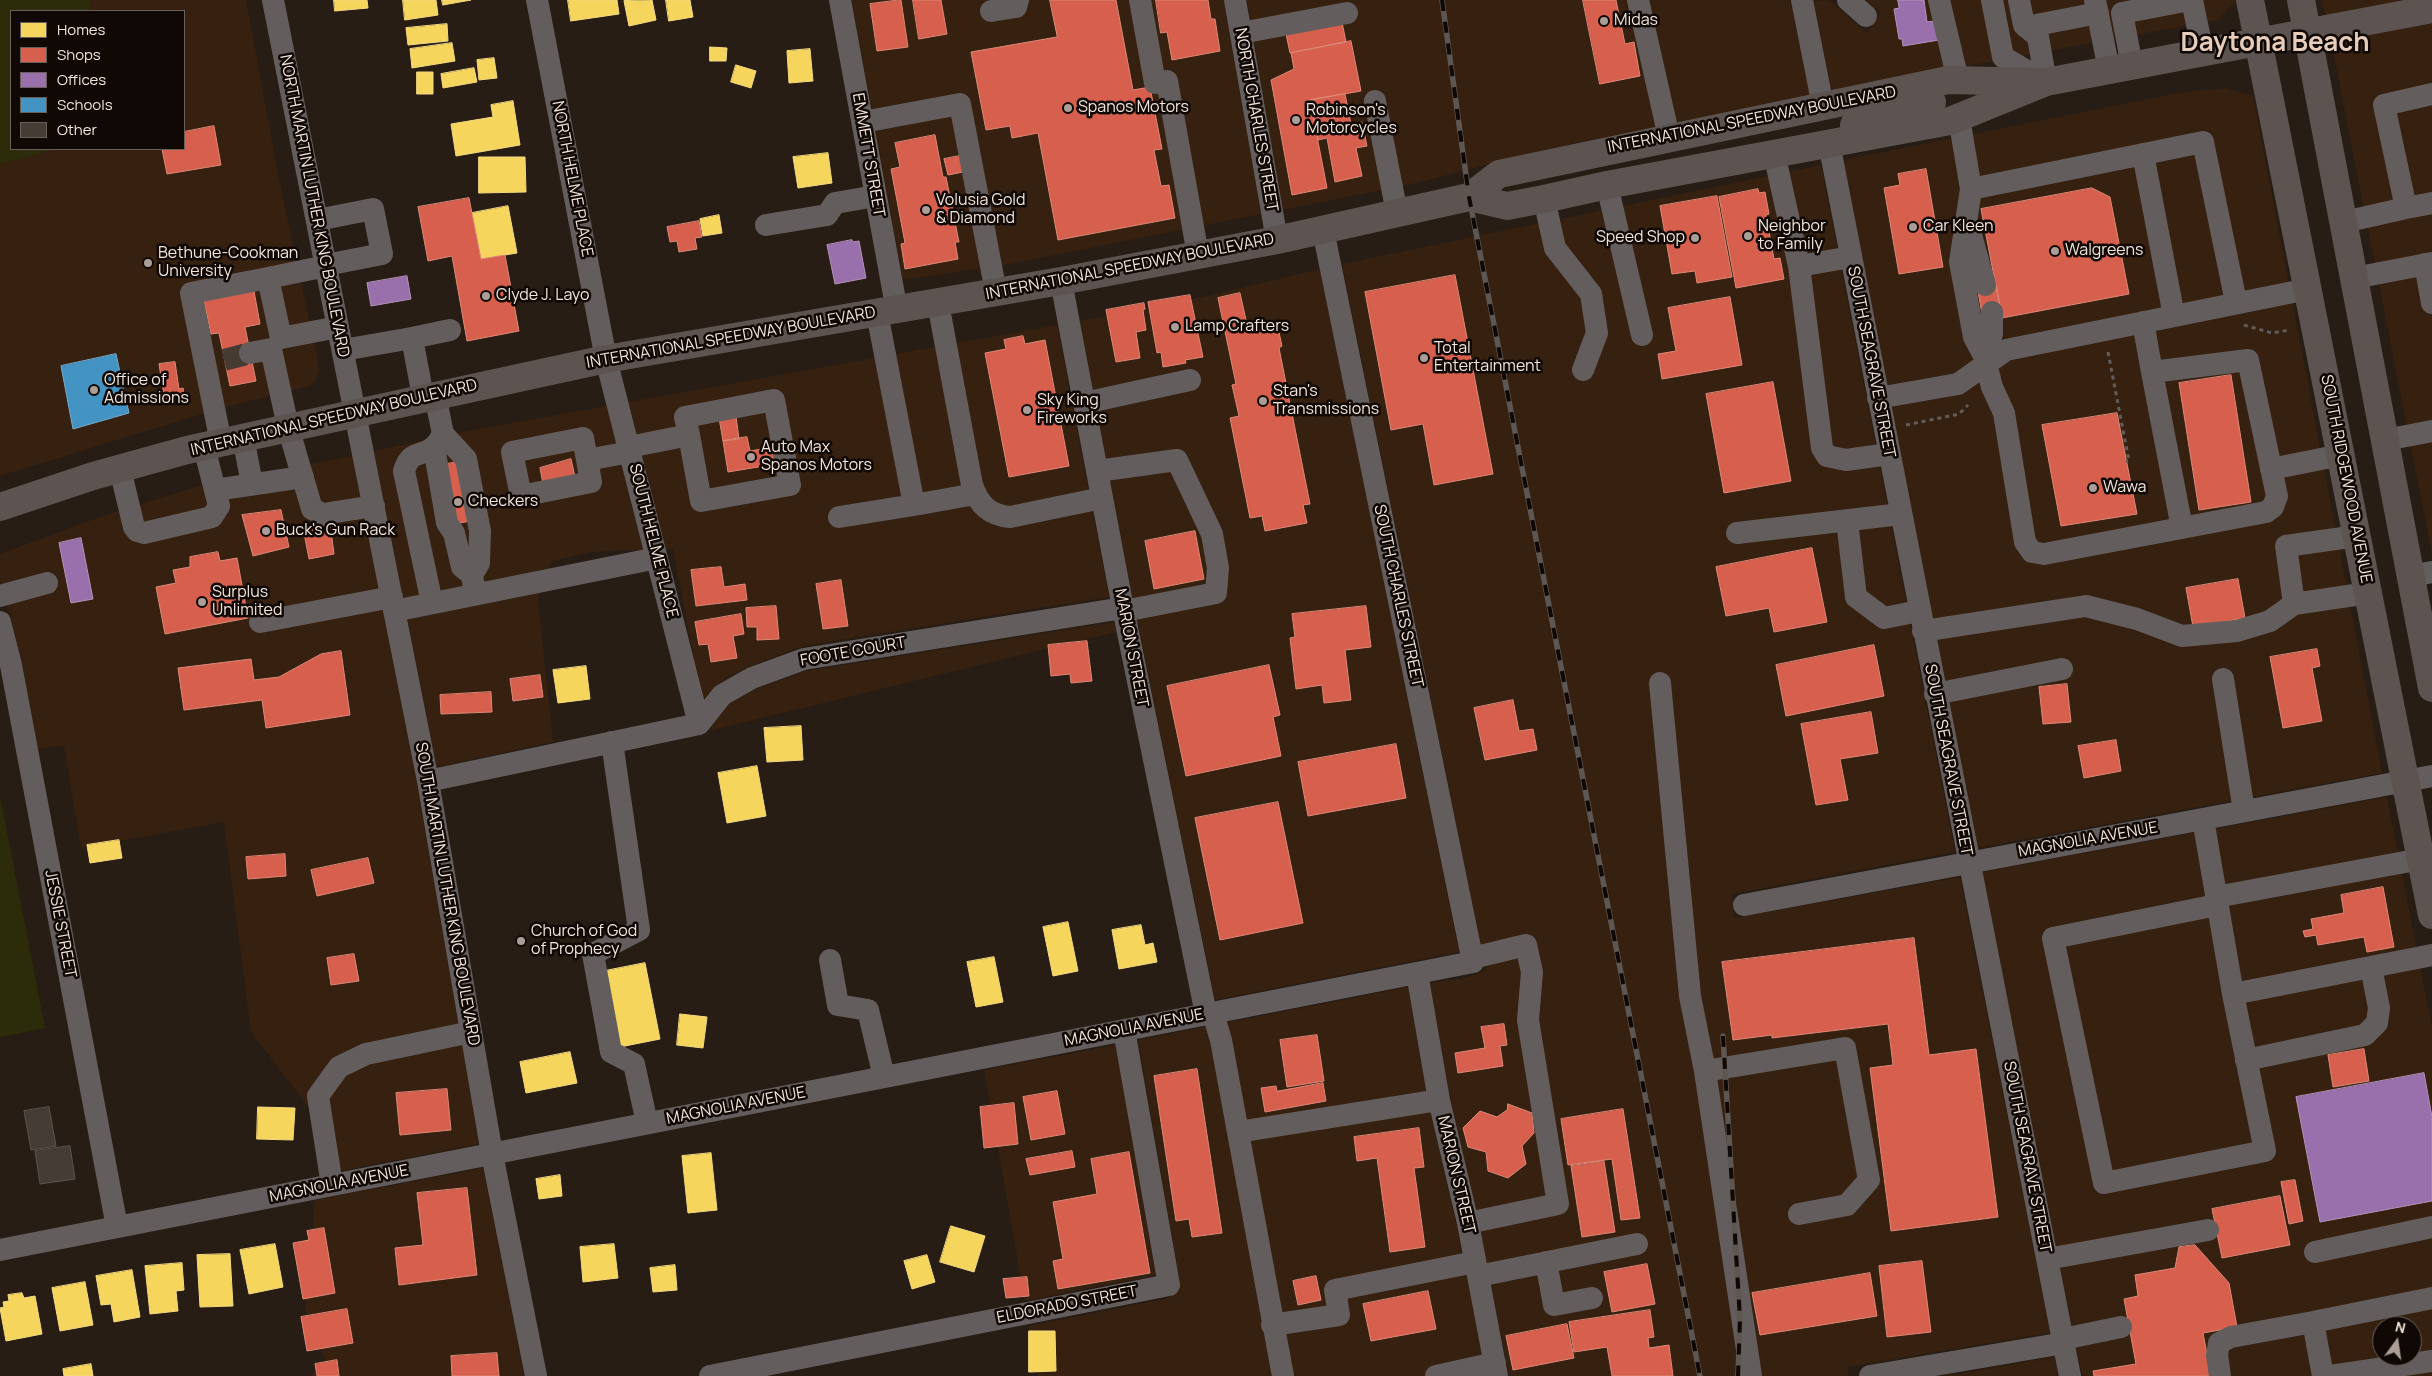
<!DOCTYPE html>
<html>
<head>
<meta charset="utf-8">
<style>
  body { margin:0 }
  #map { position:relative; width:2432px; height:1376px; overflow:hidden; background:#271d15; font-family:Manrope,sans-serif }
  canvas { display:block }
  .legend { position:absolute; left:10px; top:10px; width:175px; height:140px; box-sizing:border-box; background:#100804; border:1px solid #6a605a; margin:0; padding:6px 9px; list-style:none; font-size:15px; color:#f1e4db }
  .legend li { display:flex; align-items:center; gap:10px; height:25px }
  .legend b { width:25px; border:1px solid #6a605a }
  .north { position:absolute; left:2372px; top:1316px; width:50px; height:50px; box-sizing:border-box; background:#100804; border:1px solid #6a605a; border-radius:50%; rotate:14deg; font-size:14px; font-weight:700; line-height:20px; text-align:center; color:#f1e4db }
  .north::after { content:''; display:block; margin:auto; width:18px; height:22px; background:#aa9e96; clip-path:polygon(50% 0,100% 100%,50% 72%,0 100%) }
</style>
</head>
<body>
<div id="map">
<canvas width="2432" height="1376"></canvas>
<ul class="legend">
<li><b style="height:14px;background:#f6d55c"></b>Homes</li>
<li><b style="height:14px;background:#d6604d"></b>Shops</li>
<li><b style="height:14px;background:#9970ab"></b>Offices</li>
<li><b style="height:14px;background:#4393c3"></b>Schools</li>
<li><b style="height:14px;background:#453c36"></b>Other</li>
</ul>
<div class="north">N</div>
</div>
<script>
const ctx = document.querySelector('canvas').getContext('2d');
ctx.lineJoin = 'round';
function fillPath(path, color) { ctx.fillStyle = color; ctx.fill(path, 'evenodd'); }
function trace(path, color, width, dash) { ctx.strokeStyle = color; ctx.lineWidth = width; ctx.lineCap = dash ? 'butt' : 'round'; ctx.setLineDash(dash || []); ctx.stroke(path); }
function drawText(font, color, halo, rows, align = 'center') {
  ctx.font = font + ' Manrope,sans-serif'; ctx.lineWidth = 5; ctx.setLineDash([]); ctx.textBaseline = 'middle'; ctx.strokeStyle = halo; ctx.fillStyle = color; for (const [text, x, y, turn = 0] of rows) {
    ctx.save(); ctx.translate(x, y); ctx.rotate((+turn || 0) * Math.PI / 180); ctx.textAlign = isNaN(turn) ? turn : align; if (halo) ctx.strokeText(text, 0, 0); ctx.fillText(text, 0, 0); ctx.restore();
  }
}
fillPath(new Path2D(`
  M0 0H246L278 174 316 352 319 370 315 382 305 387 218 409 0 476ZM11 11H184V149H11Z
  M852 0H1224L1261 214 1010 264 903 280Z
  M1247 0H1790L1810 96 1552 148 1416 183 1283 210Z
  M1829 0 1867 33 1881 13 1866 0H2235V2L2217 20 1832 91 1814 1Z
  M2322 0H2417L2326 17Z
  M2432 22V554L2331 41Z
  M2225 88 2253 96 2382 773 1977 848 1843 160 2178 93Z
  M1821 165 1955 852 1732 894 1734 918 1960 877 2050 1333 1848 1367V1376H1509L1478 1220 1450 1096 1430 983 1465 978 1486 970 1342 264Z
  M1320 269 1459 952 1215 1000 1134 605 1080 321 1203 297Z
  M1057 325 1109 597 803 646 748 667 717 684 704 699 693 654 673 549H666L629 402Z
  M607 406 643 550 592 552 552 561 538 599 553 742 437 767 374 451 472 430Z
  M352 456 417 784 479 1144 319 1175 326 1130 251 1032 224 822 81 848 64 745 38 749 22 661 0 577V554L97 518 199 486Z
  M1114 622 1116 632 712 730 711 726 728 705 756 689 806 671Z
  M2387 797 2432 1028V1376H2082L1982 872ZM2382 1326H2412V1356H2382Z
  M1408 987 1428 1103 1457 1227 1486 1376H1038L1029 1326 1170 1298 1180 1282 1138 1040Z
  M1116 1045 1156 1275 1025 1301 984 1070Z
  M483 1168 524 1376H310L325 1360 305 1308 315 1200Z
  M2055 1357 2058 1376H1944Z`), '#36200f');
fillPath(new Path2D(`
  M0 0H89L92 11H11V149H56L0 164Z
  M0 796 45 1028 0 1037Z`), '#2c2c0b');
const homes = new Path2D(`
  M334 0H367L368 8 335 11Z
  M403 0H436L438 15 405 20Z
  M442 0H471L443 5Z
  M568 0H617L619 14 571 21Z
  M652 0 656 20 629 26 624 1Z
  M666 0H690L693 17 669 21Z
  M447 24 448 41 408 45 406 28Z
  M452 43 455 61 412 68 410 49Z
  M710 47 727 48 726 61H710Z
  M810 49 813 81 789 83 787 51Z
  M494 58 497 78 479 80 477 60Z
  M736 65 756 71 751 88 731 82Z
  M474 68 477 82 443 88 441 74Z
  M417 72H433V94H417Z
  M513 101 520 145 456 156 451 124 493 117 491 105Z
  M828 153 832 183 798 188 793 157Z
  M479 157H525L526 192 479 193Z
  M508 206 517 253 481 259 472 213Z
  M719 215 722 233 703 236 700 219Z
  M586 666 590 699 558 703 553 670Z
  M801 726 803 760 767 762 764 728Z
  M757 766 766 816 727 823 718 773Z
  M119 840 122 858 90 863 87 845Z
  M1068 922 1078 971 1053 976 1043 927Z
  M1141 925 1145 945 1153 943 1157 962 1119 969 1112 930Z
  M994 957 1003 1002 976 1007 967 962Z
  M645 963 660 1039 620 1047 605 971Z
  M680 1014 707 1017 703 1048 677 1045Z
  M570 1052 577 1083 526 1093 520 1062Z
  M258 1107 295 1108 293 1140 257 1139Z
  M711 1153 717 1210 688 1213 682 1156Z
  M560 1175 562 1196 539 1199 536 1179Z
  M951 1226 985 1236 974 1272 940 1262Z
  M275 1244 283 1287 249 1294 240 1250Z
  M614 1244 618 1278 583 1282 580 1247Z
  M230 1254 233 1306 200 1307 197 1255Z
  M927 1255 935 1282 912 1289 904 1261Z
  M182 1263 184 1290 176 1291 178 1311 150 1314 145 1266Z
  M675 1265 677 1290 653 1292 650 1268Z
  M132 1270 140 1317 114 1322 111 1304 101 1305 96 1276Z
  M85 1282 93 1325 60 1331 52 1288Z
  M22 1293 24 1298 35 1296 42 1334 6 1341 0 1308 4 1307 3 1302 9 1301 8 1295Z
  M1029 1331H1055L1056 1371 1029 1372Z
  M91 1364 93 1376H64L63 1369Z`);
fillPath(homes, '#f6d55c');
trace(homes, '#f4da82', 1);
const shops = new Path2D(`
  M901 0 908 47 877 51 870 4Z
  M913 0H941L947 34 919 39Z
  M1050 0H1116L1133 90 1150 87 1162 149 1154 150 1161 186 1169 185 1175 218 1058 240 1038 133 1012 138 1010 126 986 130 971 52 1057 37Z
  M1156 0H1208L1211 19H1215L1220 51 1172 60 1167 32 1161 33Z
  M1583 0H1616L1625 44 1634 42 1640 76 1600 84Z
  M1342 22 1346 42 1290 53 1286 34Z
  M1351 41 1361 91 1310 100 1327 188 1292 195 1271 80 1294 69 1291 53Z
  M1345 94 1351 124 1362 122 1367 146 1356 148 1362 176 1335 182 1327 138 1318 140 1310 100Z
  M214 126 221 165 167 174 162 149H184V132Z
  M935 135 943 177H946L959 242H955L958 259 905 269 901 244 905 243 891 169 900 167 895 143Z
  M965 155 968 171 948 175 944 159Z
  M1926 169 1943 267 1899 274 1884 188 1900 185 1898 174Z
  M2092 188 2110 197 2129 294 2002 318 1981 209Z
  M1758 189 1759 193 1765 192 1769 214 1766 215 1774 259 1780 258 1784 279 1736 288 1719 197Z
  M1717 196 1732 277 1697 283 1695 271 1672 274 1660 206Z
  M469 198 481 259 505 255 519 331 467 341 452 256 428 261 418 207Z
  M699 221 702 237 695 238 697 249 679 252 677 241 670 242 667 227Z
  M1455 275 1493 474 1434 485 1423 424 1391 430 1365 292Z
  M1996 283 2001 311 1982 314 1977 286Z
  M254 291 260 324 245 327 256 381 230 386 219 333 211 334 204 301Z
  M1240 293 1248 329 1277 323 1282 346 1279 348 1310 504 1303 505 1307 523 1265 531 1262 516 1250 518 1230 418 1239 416 1232 385 1236 384 1218 298Z
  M1190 295 1203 357 1185 360 1186 363 1163 367 1161 352 1157 353 1148 302Z
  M1730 297 1742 365 1662 379 1658 354 1676 351 1668 308Z
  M1144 303 1145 309 1143 310 1146 330 1136 332 1140 358 1116 362 1106 310Z
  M1023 336 1025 344 1045 340 1069 466 1009 477 985 353 1006 349 1004 340Z
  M175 362 179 389 183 388 185 399 165 403 159 364Z
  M2231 375 2251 502 2199 510 2179 383Z
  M1773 382 1791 481 1724 493 1706 394Z
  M2117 413 2137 514 2061 526 2042 425Z
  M736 416 739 439 723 441 719 418Z
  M747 437 750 451 774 447 776 464 728 472 723 441Z
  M571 459 575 477 543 484 540 468Z
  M457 462 470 521 455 524 442 465Z
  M281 510 289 547 253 556 242 515Z
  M330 523 334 554 309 559 303 528Z
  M1195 531 1204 579 1154 589 1145 541Z
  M1812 548 1827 622 1774 632 1769 608 1726 616 1716 567Z
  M218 552 220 561 237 558 248 618 165 634 156 587 176 583 173 570 190 567V557Z
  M721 567 724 587 745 584 747 600 696 606 691 570Z
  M2238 579 2245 618 2193 627 2186 588Z
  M841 580 848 626 823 629 816 584Z
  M776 606 779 639 757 640V627H747L746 608Z
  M1366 606 1371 647 1345 650 1351 700 1324 703 1322 685 1296 689 1290 638 1295 637 1292 614Z
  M741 614 744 634 733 636 737 658 711 662 708 644 699 645 695 622Z
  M1087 641 1092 681 1071 683 1070 674 1051 676 1048 645Z
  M1874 645 1884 696 1786 716 1776 665Z
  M2317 649 2320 666 2312 668 2322 721 2283 728 2270 657Z
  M341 651 350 715 266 728 262 700 184 710 178 668 251 659 254 680 279 677 321 654Z
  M1269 665 1280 715 1273 717 1281 756 1186 776 1167 686Z
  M540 675 543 697 513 701 510 679Z
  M2067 684 2071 722 2043 724 2039 687Z
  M491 692 492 712 441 714 440 695Z
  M1513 700 1519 731 1533 729 1537 750 1485 760 1474 708Z
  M1871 712 1878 753 1840 759 1848 800 1816 805 1801 724Z
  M2116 740 2121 771 2084 778 2078 746Z
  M1396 744 1406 798 1308 816 1298 762Z
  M1278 802 1303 923 1220 940 1195 818Z
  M285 854 286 876 248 879 246 857Z
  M368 858 374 883 317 896 311 870Z
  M2383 887 2394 947 2367 952 2364 937 2318 945 2316 935 2305 937 2303 931 2313 929 2311 919 2344 913 2341 895Z
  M1914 938 1929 1055 1976 1049 1998 1217 1891 1231 1870 1068 1893 1065 1888 1024 1772 1038V1035L1733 1040 1722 962Z
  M354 954 359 981 331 985 327 958Z
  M1504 1024 1507 1045 1500 1046 1503 1066 1458 1073 1455 1053 1485 1048 1481 1027Z
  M1317 1035 1324 1081 1287 1087 1280 1040Z
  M2364 1049 2369 1081 2333 1087 2328 1055Z
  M1197 1069 1222 1233 1192 1237 1189 1219 1176 1221 1154 1076Z
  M1323 1083 1326 1101 1265 1112 1261 1088 1276 1086 1277 1091Z
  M447 1089 451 1130 400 1135 396 1093Z
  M1057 1091 1065 1134 1031 1140 1023 1097Z
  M1014 1103 1018 1144 984 1148 980 1107Z
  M1508 1104 1532 1113 1534 1133 1522 1146 1526 1164 1508 1178 1488 1171 1486 1152 1468 1147 1463 1128 1480 1111 1497 1117 1507 1110Z
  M1623 1109 1640 1218 1621 1220 1612 1159 1568 1165 1561 1119Z
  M1419 1128 1424 1167 1414 1168 1425 1247 1390 1252 1377 1158 1357 1161 1354 1137Z
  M1072 1151 1075 1167 1030 1175 1026 1159Z
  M1129 1152 1150 1273 1058 1289 1053 1261 1063 1259 1053 1202 1097 1194 1091 1159Z
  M1604 1161 1615 1232 1582 1237 1571 1166Z
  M2295 1180 2303 1221 2289 1224 2281 1182Z
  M467 1188 477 1275 399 1285 395 1248 423 1245 417 1193Z
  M2280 1196 2290 1245 2222 1258 2212 1209Z
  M324 1228 335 1293 303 1299 293 1243 309 1240 307 1231Z
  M2195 1245 2229 1283 2237 1327 2203 1333 2211 1376H2094L2093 1371 2136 1364 2124 1299 2138 1296 2135 1275 2175 1268 2179 1247Z
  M1922 1261 1931 1332 1887 1337 1879 1266Z
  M1647 1264 1655 1304 1612 1312 1604 1272Z
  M1870 1273 1877 1316 1760 1335 1752 1293Z
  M1316 1276 1321 1300 1298 1305 1293 1281Z
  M1027 1277 1029 1296 1006 1298 1003 1279Z
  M1428 1291 1436 1329 1371 1341 1363 1304Z
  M347 1309 353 1343 307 1351 301 1317Z
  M1650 1310 1654 1337 1648 1338 1649 1348 1669 1345 1673 1376H1612L1607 1347 1574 1352 1569 1322Z
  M1567 1324 1574 1358 1513 1370 1506 1336Z
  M497 1353 499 1376H452L451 1356Z
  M337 1360 339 1376H317L315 1364Z`);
fillPath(shops, '#d6604d');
trace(shops, '#de8878', 1);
const offices = new Path2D(`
  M1898 0H1924L1927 22 1935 21 1939 40 1903 46 1902 39H1899L1894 9 1899 8Z
  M852 240 853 242 859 241 866 278 835 284 827 245Z
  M407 276 411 299 371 306 367 283Z
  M81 538 93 599 71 603 59 543Z
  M2424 1073 2432 1117V1201L2320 1222 2296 1097Z`);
fillPath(offices, '#9970ab');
trace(offices, '#b393b9', 1);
const schools = new Path2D(`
  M116 354 129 413 73 429 61 366Z`);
fillPath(schools, '#4393c3');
trace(schools, '#77abca', 1);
const building = new Path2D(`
  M49 1107 56 1146 31 1150 24 1111Z
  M70 1146 75 1179 40 1184 35 1151Z`);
fillPath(building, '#453c36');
trace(building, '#5d544e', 1);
trace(new Path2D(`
  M224 360 250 353`), '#453b33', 22, [22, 11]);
trace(new Path2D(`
  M2244 325 2272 333 2289 330
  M2108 352 2129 461H2126
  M1906 425 1959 414 1968 405`), '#625d5b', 3, [4, 4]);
trace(new Path2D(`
  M273 0 428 781 492 1154 536 1376
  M537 0 606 359 699 724
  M840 0 897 311
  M1140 0 1155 83 1167 81 1198 255
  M1235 0 1277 240
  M1638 0 1669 137
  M1802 0 1823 106
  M1848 0 1866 16
  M1939 0 1958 80
  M1992 0 2003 57 2046 82
  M2019 0 2024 25 2038 37 2046 82
  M2095 0 2109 70
  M2192 0 2203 53
  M991 11 1016 7 1018 0
  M2026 27 2098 13
  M1241 33 1347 13
  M2132 66 2122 13 2190 0
  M2432 94 2384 105 2406 208 2432 203
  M1375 101 1397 213
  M1959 118 1971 189 2203 142 2236 302
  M863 122 960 104 996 292
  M1829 143 2070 1376
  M1774 153 1799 266 1851 257
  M2143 154 2174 316
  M1607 185 1642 335
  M1971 189 1960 262 1974 337 1984 356 1992 387 2004 413 2025 542 2032 552 2044 554 2266 512 2273 507 2277 496 2248 360 2152 372 2143 322
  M1544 199 1555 248 1591 294 1597 333 1583 370
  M317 220 373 209 382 254 326 265
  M2344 222 2406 208
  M766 225 827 215 835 203 876 196
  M1969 228 1985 285
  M2425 264 2432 303
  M326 266 268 278 281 338 338 327
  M1799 266 1822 448 1827 456 1846 460 1889 454
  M2354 278 2432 263
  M1061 281 1123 608 1206 1014
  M938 303 972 485C979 505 989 515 1010 517L1102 498
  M877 313 914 505 975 494
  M412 338 450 330
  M343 350 412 338 423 397
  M250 353 271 349 288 427 312 509 323 514 374 506
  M1984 356 1992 334V312
  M2152 372 2182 528
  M435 395 443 434 466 459 480 531 479 563 472 575 475 594
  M1878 398 1958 384 2006 350 2308 289
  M1084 403 1190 380
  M243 437 252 484
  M2385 440 2432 431
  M221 443 191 293 268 278
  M434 447 447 523 454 533 462 567 472 575
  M629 447 689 435 701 501 790 485 774 400 685 417 689 435
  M587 460 591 482 521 496 512 452 583 438 587 460 630 452
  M120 469 134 527 137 531 144 533 212 517 219 506 204 447
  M2271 469 2341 455
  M1097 471 1177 460 1212 534 1218 568 1216 593 1124 611
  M215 490 303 477
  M839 517 914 505
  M1847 521 1856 597 1884 618 1919 611
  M1737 533 1901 514
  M2357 536 2286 546 2294 604 2368 593
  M2411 576 2432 572
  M0 596 47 583
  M432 603 404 471C411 449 420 458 434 447 437 444 441 438 443 434
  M394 611 657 558
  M0 622 11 665 117 1227
  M260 622 392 597
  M1923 631 2086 606 2137 619 2182 636 2237 631 2270 621 2294 604
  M2223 679 2244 811
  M1660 683 1690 996 1705 1071 1751 1376
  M1935 694 2062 669
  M612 742 639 930 593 954 611 1052 634 1064 647 1123
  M428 781 699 724 722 695 752 678 804 659 1123 608
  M2203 819 2233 994 2432 955
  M2216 897 2421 859
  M1744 905 2432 776
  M2217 905 2053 938 2104 1183 2265 1151 2233 994
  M830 960 838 1005 868 1010 884 1077
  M1417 973 1439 1100 1468 1223 1497 1376
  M1213 1013 1221 1040 1283 1376
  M2246 1060 2365 1035 2377 1023 2379 1008 2371 967
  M1705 1071 1845 1048 1869 1180 1847 1205 1799 1214
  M1238 1132 1439 1100
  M332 1185 318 1096 339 1067 366 1054 471 1032
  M1468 1223 1558 1204 1528 1020 1532 972 1526 945 1472 958
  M0 1250 1473 962 1323 230
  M2315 1252 2432 1227
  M2047 1259 2208 1230
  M1546 1262 1554 1305 1592 1298
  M1478 1276 1637 1244
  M2313 1322 2432 1298
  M1272 1325 1339 1315 1335 1290 1475 1262
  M2063 1339 2121 1327
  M710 1376 1169 1285 1124 1030
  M1436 1376 1495 1363
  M1870 1376 2064 1343
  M2220 1376 2217 1355 2219 1343 2231 1337 2313 1322 2323 1376
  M2330 1376 2432 1361`), '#635e5d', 22);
trace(new Path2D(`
  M2250 0 2432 915
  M2301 0 2432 688
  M1854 125 1867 118 1932 102
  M1469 197 1499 174 1948 80 2046 82 2432 9
  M0 507 93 476 187 450 606 359 1061 281 1277 240 1469 197 1507 206 1544 199 1607 185 1950 121 2046 82`), '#5d5451', 28);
const rail = new Path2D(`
  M1442 0 1469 197 1700 1376
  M1723 1036 1740 1319 1738 1376`);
trace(rail, '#5e5651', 5.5);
trace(rail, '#100804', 4, [11]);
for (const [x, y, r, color] of [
  [1604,21,5,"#aa9e96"],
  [1068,108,5,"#aa9e96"],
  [1296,120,5,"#aa9e96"],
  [926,210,5,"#aa9e96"],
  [1913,227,5,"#aa9e96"],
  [1748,236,5,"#aa9e96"],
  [1695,238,5,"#aa9e96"],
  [2055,251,5,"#aa9e96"],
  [148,263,5,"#aa9e96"],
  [486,296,5,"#aa9e96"],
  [1175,327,5,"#aa9e96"],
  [1424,358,5,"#aa9e96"],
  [94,390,5,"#aa9e96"],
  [1263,401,5,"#aa9e96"],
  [1027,410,5,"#aa9e96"],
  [751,457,5,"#aa9e96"],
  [2093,488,5,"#aa9e96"],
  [458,502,5,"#aa9e96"],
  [266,531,5,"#aa9e96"],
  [202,602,5,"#aa9e96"],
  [521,941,5,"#aa9e96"]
]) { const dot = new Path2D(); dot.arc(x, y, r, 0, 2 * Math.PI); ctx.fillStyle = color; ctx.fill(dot); trace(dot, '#100804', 2); }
drawText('16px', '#f1e4db', '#100804', [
  ["Midas",1614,21],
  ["Spanos Motors",1078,108],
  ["Robinson's",1306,111],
  ["Motorcycles",1306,129],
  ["Volusia Gold",936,201],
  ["& Diamond",936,219],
  ["Neighbor",1758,227],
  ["to Family",1758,245],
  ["Car Kleen",1923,227],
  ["Speed Shop",1685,238,"right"],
  ["Walgreens",2065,251],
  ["Bethune-Cookman",158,254],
  ["University",158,272],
  ["Clyde J. Layo",496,296],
  ["Lamp Crafters",1185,327],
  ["Total",1434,349],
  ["Entertainment",1434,367],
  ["Office of",104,381],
  ["Admissions",104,399],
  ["Stan's",1273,392],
  ["Transmissions",1273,410],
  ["Sky King",1037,401],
  ["Fireworks",1037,419],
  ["Auto Max",761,448],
  ["Spanos Motors",761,466],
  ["Wawa",2103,488],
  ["Checkers",468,502],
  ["Buck's Gun Rack",276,531],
  ["Surplus",212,593],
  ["Unlimited",212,611],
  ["Church of God",531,932],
  ["of Prophecy",531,950]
], 'left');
drawText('16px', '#f1e4db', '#100804', [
  ["NORTH CHARLES STREET",1256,120,80],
  ["INTERNATIONAL SPEEDWAY BOULEVARD",1752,120,-11],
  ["EMMETT STREET",868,155,80],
  ["NORTH HELME PLACE",572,179,79],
  ["NORTH MARTIN LUTHER KING BOULEVARD",314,206,79],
  ["INTERNATIONAL SPEEDWAY BOULEVARD",1130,267,-11],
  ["INTERNATIONAL SPEEDWAY BOULEVARD",731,338,-10],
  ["SOUTH SEAGRAVE STREET",1871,362,79],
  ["INTERNATIONAL SPEEDWAY BOULEVARD",334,418,-13],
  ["SOUTH RIDGEWOOD AVENUE",2346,479,79],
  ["SOUTH HELME PLACE",653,541,76],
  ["SOUTH CHARLES STREET",1398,596,78],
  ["MARION STREET",1131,648,79],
  ["FOOTE COURT",853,652,-10],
  ["SOUTH SEAGRAVE STREET",1948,760,79],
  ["MAGNOLIA AVENUE",2088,840,-10],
  ["SOUTH MARTIN LUTHER KING BOULEVARD",447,894,80],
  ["JESSIE STREET",60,924,79],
  ["MAGNOLIA AVENUE",1134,1028,-11],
  ["MAGNOLIA AVENUE",736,1106,-11],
  ["SOUTH SEAGRAVE STREET",2027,1157,79],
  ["MARION STREET",1456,1175,77],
  ["MAGNOLIA AVENUE",339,1184,-11],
  ["ELDORADO STREET",1067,1305,-11]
]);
drawText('bold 26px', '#e6ccbb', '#100804', [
  ["Daytona Beach",2275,44]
]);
</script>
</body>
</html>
